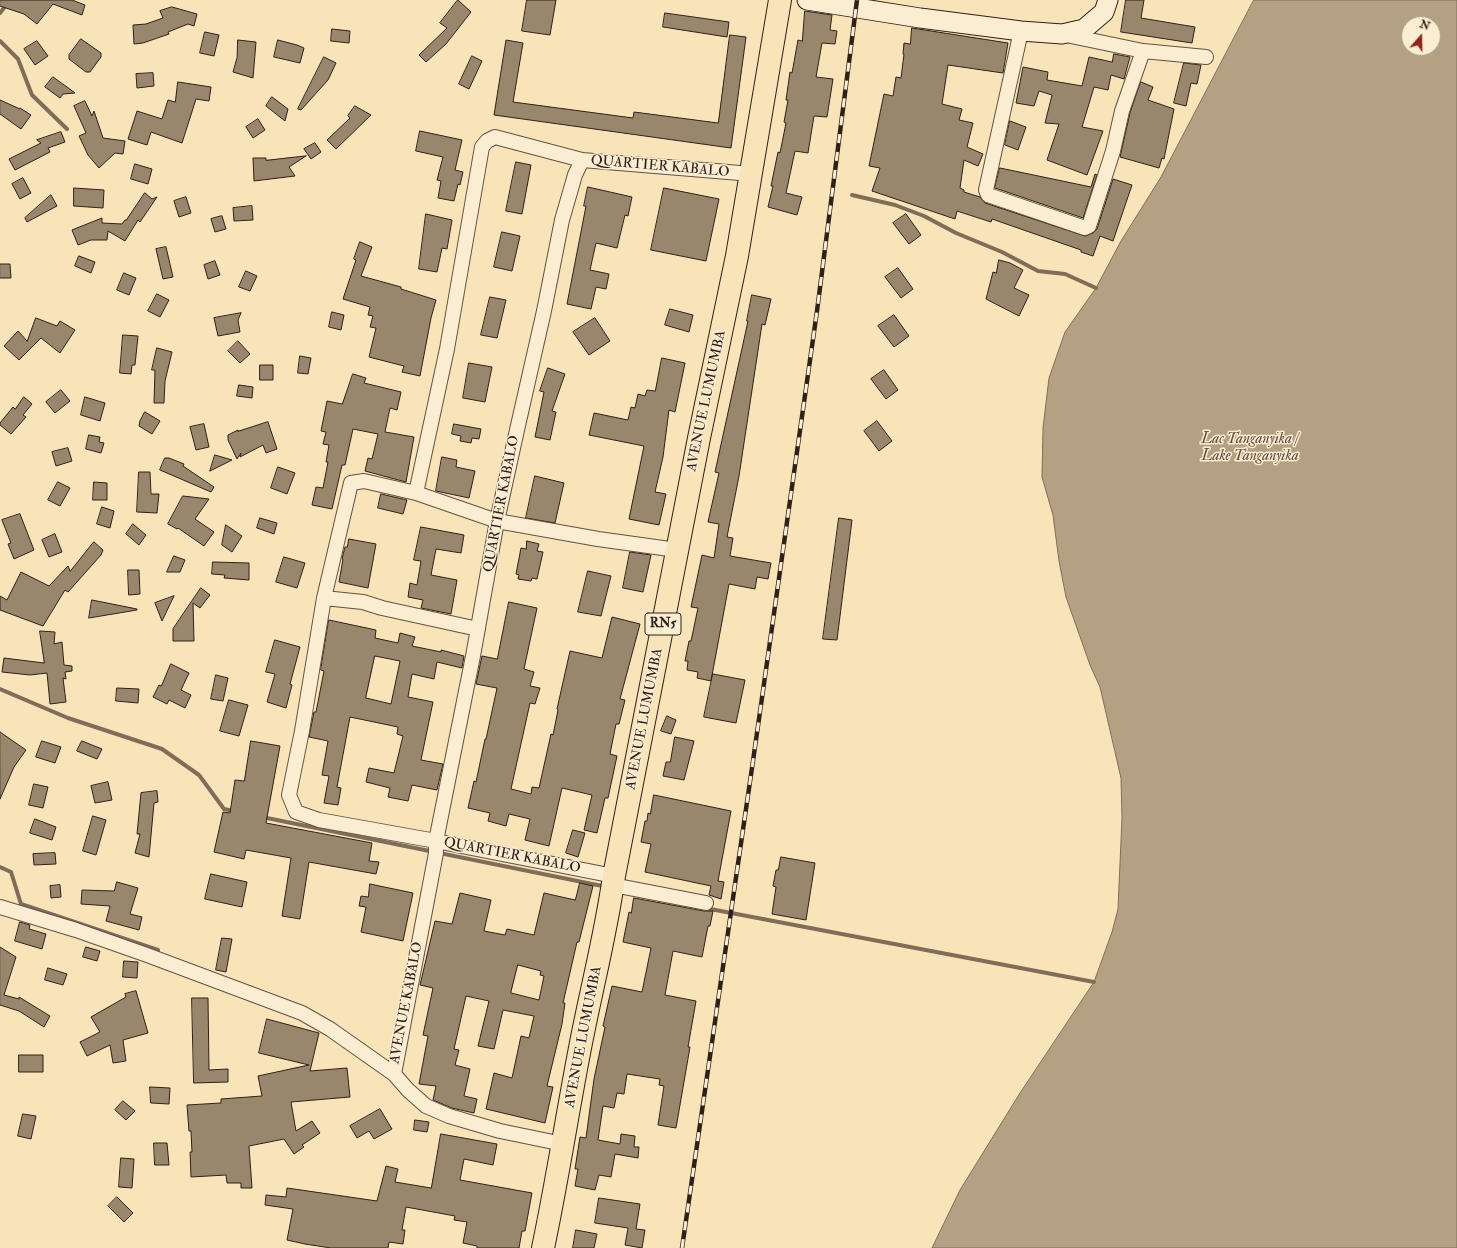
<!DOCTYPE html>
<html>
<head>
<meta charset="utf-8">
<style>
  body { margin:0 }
  #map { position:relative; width:1457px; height:1248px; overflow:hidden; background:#f9e4ba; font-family:"IM FELL Double Pica",serif }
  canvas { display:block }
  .north { position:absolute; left:1401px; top:16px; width:40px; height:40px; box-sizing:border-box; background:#fbedd2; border:1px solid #a99b88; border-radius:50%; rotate:20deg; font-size:11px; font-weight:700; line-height:16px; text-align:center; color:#2f201a }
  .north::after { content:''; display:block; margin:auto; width:14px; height:18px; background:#8f2418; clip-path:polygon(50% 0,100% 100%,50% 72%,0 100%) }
</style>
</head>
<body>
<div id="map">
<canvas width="1457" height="1248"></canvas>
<div class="north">N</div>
</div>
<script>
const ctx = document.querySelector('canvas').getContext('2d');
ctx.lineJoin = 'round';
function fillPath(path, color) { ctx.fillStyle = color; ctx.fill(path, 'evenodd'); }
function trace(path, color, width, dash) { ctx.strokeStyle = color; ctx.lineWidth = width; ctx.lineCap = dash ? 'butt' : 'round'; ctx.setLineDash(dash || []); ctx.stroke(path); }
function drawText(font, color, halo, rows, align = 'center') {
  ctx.font = font + ' "IM FELL Double Pica",serif'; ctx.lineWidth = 3; ctx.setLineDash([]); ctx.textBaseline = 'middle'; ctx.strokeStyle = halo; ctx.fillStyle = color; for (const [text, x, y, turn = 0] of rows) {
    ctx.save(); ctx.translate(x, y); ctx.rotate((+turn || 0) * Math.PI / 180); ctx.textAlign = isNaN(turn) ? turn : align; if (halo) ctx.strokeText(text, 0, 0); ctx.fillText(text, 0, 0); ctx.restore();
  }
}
const water = new Path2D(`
  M1254 0H1457V1248H932L960 1190 1020 1093 1094 982 1112 932 1118 909 1122 818 1121 778 1100 687 1090 665 1066 597 1059 561 1053 515 1042 477 1043 428 1049 378 1065 332 1096 288 1121 241 1161 177ZM1409 24H1433V48H1409Z`);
fillPath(water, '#b4a184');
trace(water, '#7f6d5a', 1);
trace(new Path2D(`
  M0 13 10 0
  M0 41 18 59 32 95 67 129
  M852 195 895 205 924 216 956 233 1002 252 1038 271 1065 274 1096 288
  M0 689 68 718 162 749 199 775 224 809 234 811
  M262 817 607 887
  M0 867 11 872 21 904 158 950
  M705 908 1094 982`), '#7f6d5a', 4);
const building = new Path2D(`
  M0 0H72L85 5 82 15 53 4 37 24 24 14 0 6Z
  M458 0 471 12 446 44 426 62 419 55 447 28 440 23Z
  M527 0H556L550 35 522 31Z
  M1126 0H1144L1141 18 1195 27 1192 43 1121 32Z
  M172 7 197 14 194 26 188 24 168 32 169 34 143 43 134 44 133 25 146 24 163 18 160 11Z
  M805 11 832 15 830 30 837 31 835 44 822 43 816 77 833 79 827 117 814 116 808 153 795 151 786 193 802 197 797 215 768 207 773 186H771L778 152 780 153 786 123 784 122 788 100H786L790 72 792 73 798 40 802 41Z
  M665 13 729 22 727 37 663 27Z
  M912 28 1008 43 1003 73 948 65 942 104 962 109 959 120 973 123 967 147 983 154 978 166 964 160 960 188 964 190V192L980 197 985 203 1085 236 1093 233 1097 229 1113 179 1132 185 1113 241 1100 236 1093 256 1081 252V250L992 219 991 222 957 211 955 219 872 191 880 168 869 166 884 94 893 96 896 77 901 78 904 54H903L904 43 910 44Z
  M332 29 350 31 349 43 331 41Z
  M205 32 219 35 214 56 200 53Z
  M730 35 746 37 731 148 494 115 506 40 523 43 513 102 633 118 634 112 718 123Z
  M81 39 101 53V57L90 72H86L69 59V55Z
  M238 40 256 42 253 78 233 72 237 58Z
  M278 40 297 45 304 48 300 63 274 57Z
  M37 41 48 56 35 65 24 49Z
  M1114 54 1130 57 1124 79 1111 75 1108 90 1094 87 1082 127 1103 131 1087 175 1047 160 1059 124 1045 123 1052 95 1039 91 1034 106 1016 103 1023 67 1048 72 1047 80 1082 86 1089 57 1112 62Z
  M472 56 482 61 469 89 459 84Z
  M324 57 336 63 328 80 301 110 298 109Z
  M1184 63 1201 65 1197 84 1191 83 1186 106 1174 103Z
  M153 73 154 86 137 88 136 74Z
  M53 77 67 87 75 93 63 94 60 98 45 87Z
  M178 82 211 87 209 101 196 99 182 143 151 132 147 145 128 139 137 111 162 119 168 100 175 102Z
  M1141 82 1153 87 1148 100 1174 109 1164 159 1162 158 1159 168 1120 157 1130 113Z
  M272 97 288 109 285 121 266 106Z
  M0 100 20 109V108L31 115 21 129 0 114Z
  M85 101 92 116 94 111 103 138 125 141 123 154 115 153 99 168 88 155 79 136 86 133 74 106Z
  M355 106 371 115 336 149 327 140 350 118 348 116Z
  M258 119 265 130 253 138 246 127Z
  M1010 121 1026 127 1018 150 1005 145Z
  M420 131 462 140 455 170 463 172 460 185 458 184 454 201 438 198 441 181 437 180 443 157 416 151Z
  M61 132 65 142 48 148 50 152 15 170 9 159 41 143 37 140Z
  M315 143 321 152 311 159 304 149Z
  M306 156 289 167 295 176 254 181 253 158H266V160Z
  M516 162 531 165 522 214 506 211Z
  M135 164 152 169 148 184 131 179Z
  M1000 168 1091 187 1095 174 1097 175 1083 218 995 188Z
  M23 178 31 193 20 199 12 184Z
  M588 187 632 197 628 216 625 215 617 248 596 243 590 270 609 274 606 289 596 287 591 309 567 304 586 206H584Z
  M74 188 104 190 103 208 74 206Z
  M664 188 719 199 706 261 651 250Z
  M145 193 152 199 157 197 140 222 138 220 125 241 108 231 107 240H91L78 245 72 230 102 218V223L122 224 125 220H126Z
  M51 195 57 206 27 222 25 218Z
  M186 197 191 213 179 217 174 201Z
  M252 206 253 220 234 221 233 208Z
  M426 214 452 220 447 249 442 248 437 272 419 269Z
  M906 214 921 235 909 244 893 223Z
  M222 216 226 229 215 232 211 219Z
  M502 232 520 236 512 271 494 267Z
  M360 242 372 247 361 276 401 287V289L436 300 431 318 420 376 402 372 404 366 369 357 376 328 370 327 373 316 368 315 370 307 343 299 356 260 354 259Z
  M166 247 173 277 163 279 156 249Z
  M79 256 95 262 91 273 75 266Z
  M999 260 1010 263 1023 270 1014 288 1029 295 1019 316 986 299 993 272 996 273Z
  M215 261 220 275 208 279 204 265Z
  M0 264H10L11 278H0Z
  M898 268 913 289 901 298 885 277Z
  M246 271 257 276 250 291 239 287Z
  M124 273 136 278 129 295 117 290Z
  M157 294 169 300 160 317 148 311Z
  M752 295 771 299 765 325 762 324 739 476 727 537 733 538 730 556 771 563 768 579 757 577 755 589 729 584 711 681 697 678 698 672 687 670 688 661H685L689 641H691L698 608 691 607 702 555 714 558 719 524 708 522 719 473 715 472 748 321H747Z
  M490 297 506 300 497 338 481 335Z
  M670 309 693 315 689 332 665 325Z
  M332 312 344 315 341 330 329 327Z
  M241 313 238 320 240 332 218 336 214 318Z
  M894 315 909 336 894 347 878 326Z
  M36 318 57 326 60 321 75 330 60 353 41 338 19 360 4 346 18 331 27 341Z
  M595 318 610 341 589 355 573 332Z
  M123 335 138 336 135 365H132L131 374 120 373Z
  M238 341 250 354 240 363 228 351Z
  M157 348 172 352 165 381 164 403H154L155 370H152Z
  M300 356 311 358 308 374 298 373Z
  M662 358 685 363 675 412 669 410 663 457 655 492 666 494 659 525 629 519 644 446 589 435 594 413 628 420 631 407 635 408 638 394 645 396 647 390 655 391Z
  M469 363 492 367 485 402 463 398Z
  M260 365H273V380H260Z
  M548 368 565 374 552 411 556 412 550 440 535 437 544 392 540 391Z
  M884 370 898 390 886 399 871 379Z
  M353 374 366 378 364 383 401 392 397 410 390 408 385 432 414 437 406 482 365 471 368 458 372 459 378 434 353 429 345 465H342L332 509 312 505 316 487 323 488 328 462H326L329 445 323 444 326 432 321 431 327 401 342 404Z
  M239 385 253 387 252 398 237 396Z
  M61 390 70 401 55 413 46 402Z
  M24 397 32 404 23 415 26 417 11 434 0 425V423L13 407 15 409Z
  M85 397 105 403 100 421 81 415Z
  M145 412 160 421 152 434 139 426 140 421Z
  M877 421 892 441 879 451 864 431Z
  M268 422 277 449 266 453 263 445 240 457 241 453 237 459 228 440V435L238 430V431Z
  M204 424 209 447 196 450 190 427Z
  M454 424 481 429 479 439 472 438 471 443 460 441 461 436 452 434Z
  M89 435 100 437 99 442 104 443 101 453 86 449Z
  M68 448 72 461 56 466 52 452Z
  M215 455 232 460 210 471Z
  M442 457 457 460 456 467 475 471 469 498 436 491Z
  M165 458H169L184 464 183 466 214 487 211 492 160 470Z
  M278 467 295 473 287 494 271 488Z
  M139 472H150L151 494H159L157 513 137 512Z
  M535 476 564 483 555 523 526 518Z
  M58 482 70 488 60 506 48 500Z
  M94 482 107 483V500H93Z
  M381 494 407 500 403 514 378 508Z
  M183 496 209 499 195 519 214 532 204 546 178 528 177 529 168 524Z
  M102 507 114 511 110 528 97 524Z
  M20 514 34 550 14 559 8 544 11 543 2 520Z
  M260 518 277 523 274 534 257 528Z
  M839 518 852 520 837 640 823 639Z
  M133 524 146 535 139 545 126 534Z
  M226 525 242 536 232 552 222 545Z
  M421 527 464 535 461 553 436 549 431 575 457 580 451 614 421 608 423 600 408 597 410 583 417 585 421 561 414 560Z
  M55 534 62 552 49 557 42 540Z
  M349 539 376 544 368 588 339 582 343 559H342L345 547H347Z
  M527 541 539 544 537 551 543 552 537 579 532 578 531 581 518 579 519 575 516 574 521 548 526 549Z
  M94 542 103 550 101 555 68 592 65 590 43 626 0 610V596L7 600 21 572 49 586 68 566 70 571Z
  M630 552 651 555 643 592 623 588Z
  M174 556 185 560 180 572H167Z
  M284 557 305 563 297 588 276 582Z
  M213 562 249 563V580L224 578 225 575 212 574Z
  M128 570H139L140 594 129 595Z
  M588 571 611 576 601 616 578 612Z
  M201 588 210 595 200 608 193 603 194 641H173V629Z
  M174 596 162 621 155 603Z
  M92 600 137 609V610L89 618Z
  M509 602 537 608 524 669 534 672 530 686 540 688 535 704 530 703 511 789 531 794 532 787 539 788 551 734 553 735 558 710 557 709 570 651 602 658 612 617 640 624 620 699 625 700 619 724H616L610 754 617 756 608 798H605L597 833 584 830 592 795 562 788 549 846 525 840 530 819 509 814 506 826 488 821 490 813 468 808 474 781 476 782 485 739H486L497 688 476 684 482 656 497 659Z
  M329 620 376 630 375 638 398 643 400 633 415 637 412 646 441 652V650L464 656 462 668 437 662 434 679 412 674 408 697 433 702 421 760 443 764 437 790 412 785 408 801 388 797 390 788 366 782 369 768 394 773 403 736 397 734 398 727 350 717 337 787 341 788 338 805 324 803 329 776 322 775 328 741 309 737 314 712H316L324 671 321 670ZM375 656 400 661 391 704 366 698Z
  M40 631 55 632 54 644 62 642 64 665 72 666V671L65 672 66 679 63 678 66 702 50 704 47 673 30 675 2 672 4 658 44 663Z
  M275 640 300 647 290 684 292 685 286 708 267 702 275 674 266 672Z
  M171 664 189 673 181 690 191 695 185 708 169 700 167 704 153 697 159 685 161 686Z
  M713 674 745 680 736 723 704 717Z
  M216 675 228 678 223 701 211 699Z
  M117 688 139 689 138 703 116 701Z
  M229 700 248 705 239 736 220 731Z
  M667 716 676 720 671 734 661 731Z
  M0 732 26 750 14 767 0 799Z
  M675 737 694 741 684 780 663 776 666 762H670Z
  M42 741 61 747 55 763 36 757Z
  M82 741 102 749 97 759 77 751Z
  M251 741 280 746 266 823 372 843 369 861 379 862 376 874 309 862 300 919 282 916 291 858 246 850 244 859 214 852 223 812 230 813 235 780 244 781Z
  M108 782 112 800 95 803 91 786Z
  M34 784 48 787 43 808 29 805Z
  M157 791 158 802 154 803 149 857 135 853 140 834H137L141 793Z
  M654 795 731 811 718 881 724 882 721 899 709 895 711 886 645 872 651 844 641 842 645 821H647L648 813 650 814Z
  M93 816 106 820 96 855 83 851Z
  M35 819 56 827 52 840 30 833Z
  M573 830 585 833 578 857 566 853Z
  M55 853 56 864 34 865 33 854Z
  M781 857 815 863 806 920 772 914 776 887 773 886 776 870H778Z
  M211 874 247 882 242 907 205 899Z
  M117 882 138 888 130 914 142 917 139 930 106 921 110 906 81 904 82 890 114 891Z
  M580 883 593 886 579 942H577L563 1003H565L562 1024 547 1086 553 1087 545 1123 486 1109 494 1073 512 1078 521 1036 529 1038 534 1016 503 1010 494 1049 478 1046 489 1001 466 996 454 1049 459 1050 455 1065 470 1069 464 1096 477 1099 474 1113 452 1108 433 1100 436 1086 419 1084 428 1036 423 1035 433 988 420 985 435 921 452 924 460 893 491 900 484 931 505 935 507 929 534 935 544 893 575 900ZM518 965 541 971 540 975 544 976 539 1000 511 993Z
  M370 884 413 893 403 941 361 932 366 907 359 906 361 896 368 897Z
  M60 885 61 897 51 898 50 886Z
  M634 898 704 911H713L710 926H708L702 957 673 951 665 995 696 1001 688 1047H690L676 1128 658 1125 664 1086 659 1085 660 1079 627 1074 624 1094 617 1093 614 1108 603 1106 598 1140 620 1144 621 1134 635 1136 634 1147H639L638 1158 615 1154 611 1177 599 1175 595 1190 575 1186 578 1169H575L580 1137 586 1138 594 1079 605 1027 603 1026 612 986 642 992 651 948 623 942 629 912 631 913Z
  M20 922 30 925 29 929 46 934 42 949 15 941Z
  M222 938 232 939 226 972 216 970Z
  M0 947 16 957 4 995 19 999V997L50 1016 44 1027 19 1011 0 1005Z
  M86 947 100 951 97 961 83 957Z
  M124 961 138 962 137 978 123 977Z
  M48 968 67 974 63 985 45 980Z
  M136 991 148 1033 123 1040 126 1061 113 1063 110 1045 87 1056 80 1042 100 1032 91 1017 126 997 125 994Z
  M192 998H208L209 1070 228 1069V1082L194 1083Z
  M267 1019 319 1033 310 1071 347 1068 350 1097 291 1102 296 1131 312 1121 320 1133 302 1145 304 1147 294 1154 284 1139 249 1146 252 1188H241V1183H227L226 1175 191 1177 190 1152H192L191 1131H189L187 1105 221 1103V1099L262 1096 258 1076 309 1065 259 1053Z
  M19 1055H43V1072H19Z
  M150 1087 170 1088 169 1104 151 1103Z
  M123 1101 135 1111 126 1120 115 1110Z
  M380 1109 392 1129 374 1139 369 1131 357 1138 350 1126Z
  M23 1114 36 1116 31 1139 18 1136Z
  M415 1120 429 1122 427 1132 414 1130Z
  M441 1134 497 1144 493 1165 464 1159 460 1180 532 1193 525 1231H522L519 1248H477V1246L463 1243 467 1222 454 1220 455 1216 406 1207 402 1230H405L403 1244 389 1242 388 1248H331L305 1244 287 1240 293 1209 265 1205 266 1195 286 1197 287 1188 377 1201 386 1166 398 1169 395 1182 431 1188Z
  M154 1143H167L169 1165H155Z
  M121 1158 134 1159 132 1188 119 1187Z
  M117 1197 133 1213 124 1222 108 1206Z
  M599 1198 640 1204 636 1229 645 1230 642 1248 625 1245 628 1228 595 1223Z
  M576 1230 597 1234 594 1248H573Z`);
fillPath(building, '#98866d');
trace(building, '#2f201a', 1);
const street = new Path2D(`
  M1021 31 986 190 988 195 1085 228 1089 226 1113 151 1122 111 1143 51
  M1066 35 1143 51 1206 57
  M416 493 447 349 482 147 487 141 495 137 582 160
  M324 598 363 602 382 608 478 629
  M614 876 436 841 473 656 497 521 517 430 544 311 562 220 575 175 582 160 752 174
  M613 885 706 903
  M0 907 76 930 147 955 302 1013 330 1029 394 1074
  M563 1144 500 1131 449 1116 426 1106 408 1090 394 1074 436 853V841L319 820 296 812 289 795 302 731 324 598 351 483 364 481 416 493 497 521 598 539 677 550`);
const secondary = new Path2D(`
  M807 0 920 18 1021 31 1062 34 1084 29 1104 12 1108 0`);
const highway = new Path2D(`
  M543 1248C557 1182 567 1115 580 1048 591 990 606 934 614 876L699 438 737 256 780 0`);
trace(street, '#625142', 16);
trace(secondary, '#2f201a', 21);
trace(highway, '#2f201a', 24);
trace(street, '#fbedd2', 14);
trace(secondary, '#fbedd2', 19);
trace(highway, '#f9e4ba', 22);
const rail = new Path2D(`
  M682 1248 753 761 817 311 857 0`);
trace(rail, '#2f201a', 4.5);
trace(rail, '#fbedd2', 3, [9]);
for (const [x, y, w] of [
  [663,624,36]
]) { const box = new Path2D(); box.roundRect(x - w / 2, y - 11, w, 22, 3); ctx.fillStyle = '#fbedd2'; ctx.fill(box); trace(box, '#2f201a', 1); }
drawText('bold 13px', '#2f201a', null, [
  ["RN5",663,624]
]);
drawText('14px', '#2f201a', '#fbedd2', [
  ["QUARTIER KABALO",660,167,5],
  ["AVENUE LUMUMBA",707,401,-78],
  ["QUARTIER KABALO",502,504,-79],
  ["AVENUE LUMUMBA",645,719,-79],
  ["QUARTIER KABALO",512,856,11],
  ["AVENUE KABALO",407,1003,-79],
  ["AVENUE LUMUMBA",584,1037,-79]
]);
drawText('italic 15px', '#5e4d3f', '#fbedd2', [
  ["Lac Tanganyika /",1250,440],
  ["Lake Tanganyika",1250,457]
]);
</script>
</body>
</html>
